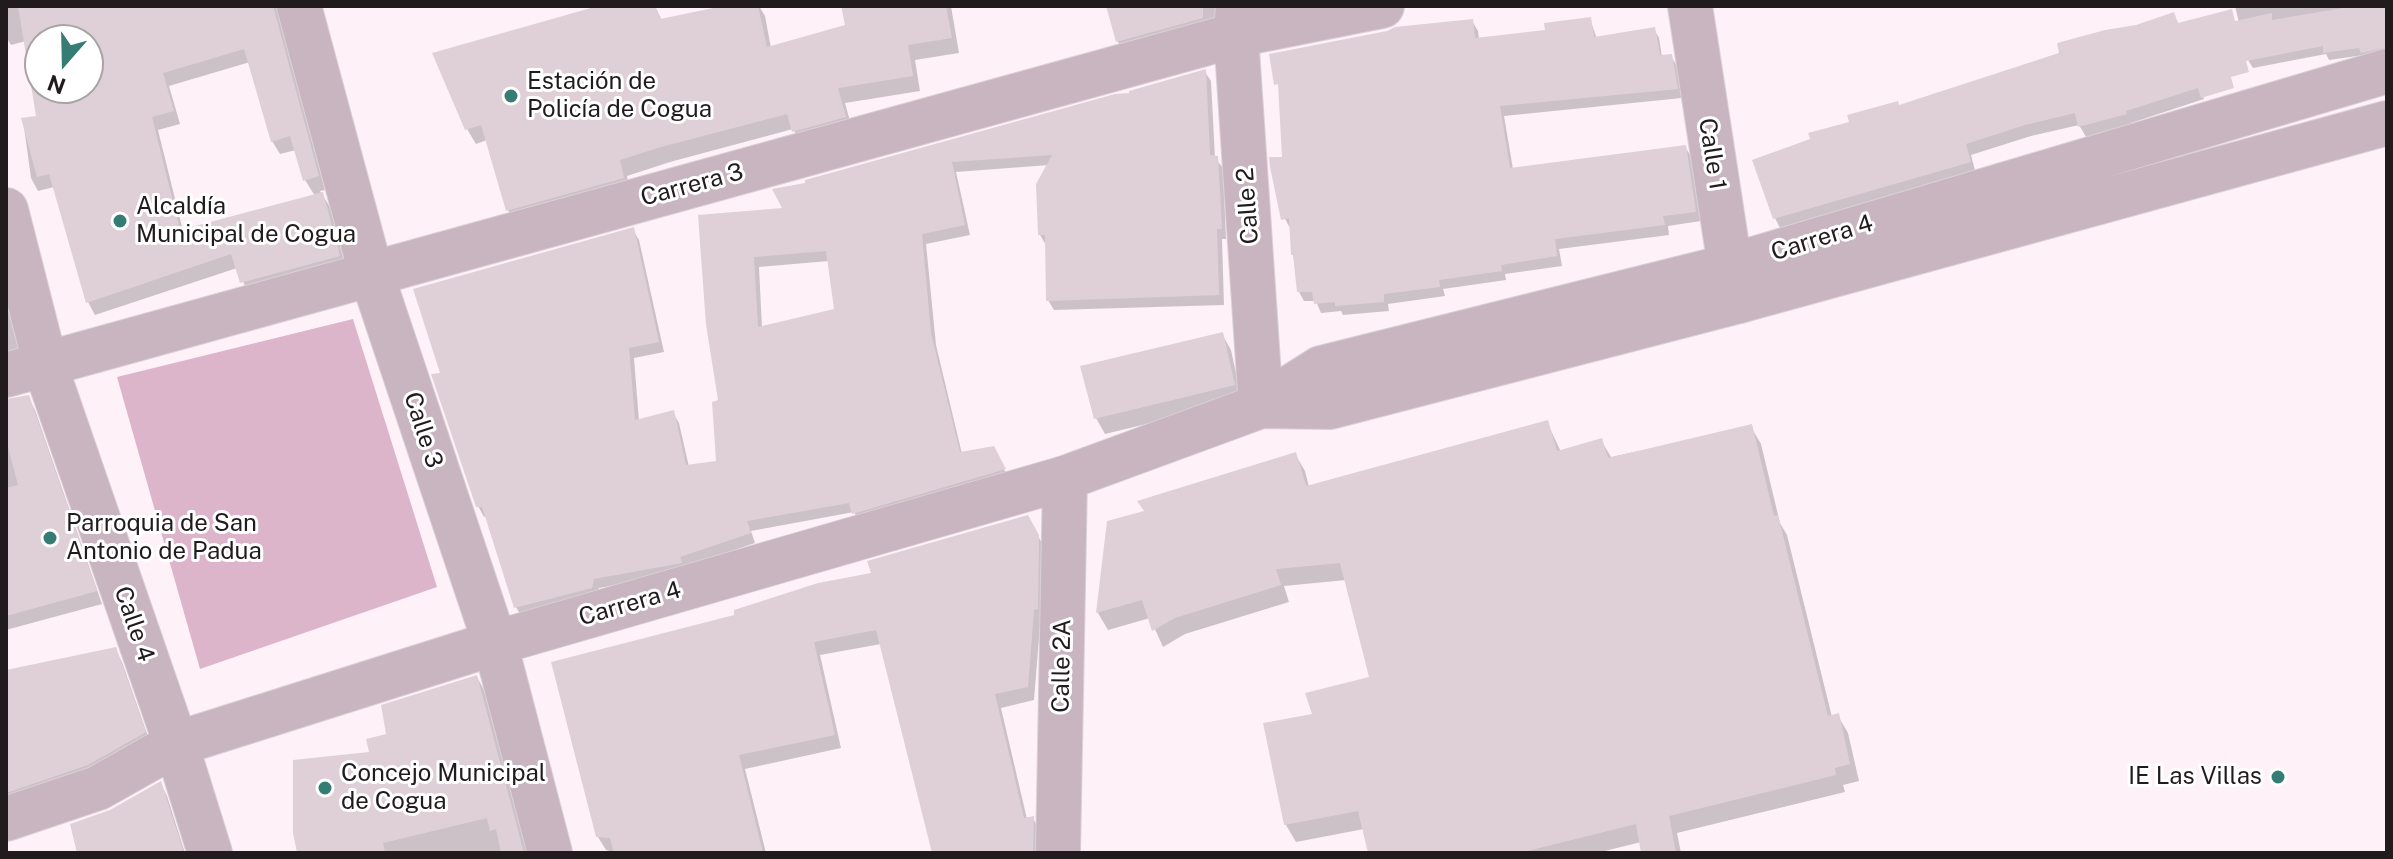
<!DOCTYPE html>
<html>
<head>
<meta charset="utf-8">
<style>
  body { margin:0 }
  #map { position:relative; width:2393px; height:859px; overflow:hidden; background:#fef2f8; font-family:"Public Sans",sans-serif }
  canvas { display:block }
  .frame { position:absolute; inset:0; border:8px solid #211b1e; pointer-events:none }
  .north { position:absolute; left:24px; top:24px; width:80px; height:80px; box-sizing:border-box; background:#fff; border:2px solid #a6a4a5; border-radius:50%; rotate:200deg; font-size:22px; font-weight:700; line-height:32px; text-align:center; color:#211b1e }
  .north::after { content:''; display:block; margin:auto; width:28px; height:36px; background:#357c74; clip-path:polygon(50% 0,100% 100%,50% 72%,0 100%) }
</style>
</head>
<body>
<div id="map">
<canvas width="2393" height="859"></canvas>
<div class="frame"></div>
<div class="north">N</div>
</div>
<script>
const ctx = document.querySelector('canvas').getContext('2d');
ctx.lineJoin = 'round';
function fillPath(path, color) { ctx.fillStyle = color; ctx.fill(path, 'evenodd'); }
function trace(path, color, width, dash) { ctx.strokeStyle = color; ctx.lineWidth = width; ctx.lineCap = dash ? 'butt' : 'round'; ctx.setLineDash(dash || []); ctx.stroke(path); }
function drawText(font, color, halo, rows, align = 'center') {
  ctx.font = font + ' "Public Sans",sans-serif'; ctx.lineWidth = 6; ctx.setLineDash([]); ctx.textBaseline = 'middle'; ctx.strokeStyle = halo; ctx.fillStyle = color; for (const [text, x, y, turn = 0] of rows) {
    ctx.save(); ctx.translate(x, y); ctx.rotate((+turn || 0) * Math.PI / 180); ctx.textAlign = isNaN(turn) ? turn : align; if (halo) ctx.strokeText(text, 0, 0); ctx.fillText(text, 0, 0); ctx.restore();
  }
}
fillPath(new Path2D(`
  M353 319 437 587 200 669 117 377Z`), '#ddb5ca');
fillPath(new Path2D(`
  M6 6H276L325 190 320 191 330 207 346 269 249 295 237 268 95 315 88 302 54 187 38 191 31 178 23 120 38 118 26 41 11 45 6 37ZM40 40H88V88H40ZM250 62 272 141 280 154 296 150 305 180 315 196 183 231 158 130 180 124 169 86Z
  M606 6H655L662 21 733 6H759L765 16 771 48 847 27 843 6H951L959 53 915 60 920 91 845 103 853 132 803 146 793 129 670 162 627 176 631 194 516 225 508 210 487 140 476 144 467 129Z
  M1108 6H1226L1220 30 1126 56 1118 42Z
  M2235 6H2387V55H2364L2329 60 2326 54 2253 68 2248 60Z
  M2173 15 2180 26 2204 99 2131 123 2132 126 2086 137 2079 125 2031 136 1971 155 1976 174 1781 230 1775 218 1899 107Z
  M1590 19 1597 39 1654 29 1659 38 1662 57 1671 56 1677 66 1682 98 1504 116 1513 169 1685 147 1691 156 1701 221 1668 226 1669 235 1559 249 1562 266 1505 274 1506 280 1443 289 1445 296 1388 304 1389 311 1343 315 1341 311 1321 313 1316 301H1304L1299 292 1290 228 1285 219 1472 21 1478 31 1479 39 1547 32Z
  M1205 72 1211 81 1215 158 1223 168 1226 239H1222L1224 305 1054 310 1048 300 1046 245 1040 235 1049 165 956 172 970 235 926 244 936 345 962 454 999 459 1009 479 860 523 854 512 751 531 755 543 685 567 686 573 599 588 597 598 522 617 516 607 487 516 484 517 478 506 442 374 633 230 639 240 664 352 634 358 639 421 673 413 679 423 689 467 718 463 720 402 708 325 786 210 808 184 1132 95ZM829 261 836 311 762 328 759 267Z
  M6 301 21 360 6 364Z
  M1222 334 1231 350 1242 401 1105 434 1096 418Z
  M28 397 35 410 102 604 6 630V400Z
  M1547 422 1561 452 1601 440 1611 457 1751 427 1761 444 1780 523 1787 535 1832 717 1838 716 1848 733 1859 781 1843 785 1845 792 1677 833 1681 853H1643L1641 842 1597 853H1370L1364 829 1296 842 1286 825 1265 725 1315 715 1371 678 1346 580 1284 586 1289 602 1185 634 1163 647 1150 618 1108 630 1098 613 1109 522 1146 512 1295 454 1305 471 1309 487Z
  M1035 530 1046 551 1034 700 1001 708 1027 819 1033 818 1040 832 1041 853H934L881 644 820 655 841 748 745 769 766 853H616L606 850 598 837 736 617 874 575Z
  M115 649 122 662 151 745 6 807V672Z
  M477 677 484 690 527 853H299L371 753 389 736Z
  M161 784 167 796 185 853H79L111 812Z`), '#0003');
fillPath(new Path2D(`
  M18 6H273L319 176 303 181 290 136 271 142 244 49 163 73 174 111 152 117 180 230 323 192 340 256 240 283 231 254 86 303 49 174 37 177 21 118 36 116ZM40 40H88V88H40Z
  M598 6H655L660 19 723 6H758L767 47 845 25 841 6H946L952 38 908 45 913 76 838 88 846 117 792 132 787 114 661 147 620 160 624 178 506 211 481 125 465 130 432 53Z
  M1106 6H1203V18L1116 42Z
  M2355 6H2387V47L2361 53 2359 48 2323 53V46L2246 61 2249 72 2231 77 2234 88 2201 98 2198 88 2126 111 2127 114 2078 127 2075 113 2025 125 1966 144 1971 162 1773 219 1752 160 1810 139 1808 133 1849 122 1847 115 1898 101 1899 105 2059 53 2057 43 2105 30 2136 25 2174 12 2178 23 2232 9 2235 21 2272 13V20Z
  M1591 17 1594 37 1655 27 1660 55 1672 54 1678 89 1500 106 1510 168 1686 145 1696 212 1663 216 1665 225 1555 239 1557 256 1501 265 1502 271 1439 280 1440 287 1384 294V302L1335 306V302L1314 304 1312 292H1297L1293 255H1291L1289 218 1281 220 1270 167 1269 157H1282L1278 84 1274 85 1269 54 1387 31 1395 27 1473 19 1475 38 1545 30 1544 23Z
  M1206 69 1210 155 1218 156 1222 229H1217L1219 295 1046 301 1045 235H1038L1036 184 1052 155 952 162 965 225 922 234 931 333 960 452 994 446 1006 469 852 514 849 503 747 521 751 533 680 557 682 563 594 579 592 588 514 608 482 507H476L431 374 440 373 413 289 634 227 659 342 629 348 635 420 674 410 686 465 716 461 712 402 718 400 706 325 698 215 782 208 772 189 805 183V180L1115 94 1129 93V91ZM826 251 834 309 758 327 754 257Z
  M1223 332 1235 385 1094 419 1080 366Z
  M29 395 97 591 6 616V488L18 485 6 439V399Z
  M1548 420 1557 451 1602 438 1608 458 1752 424 1774 516 1778 515 1828 716 1839 713 1850 764 1835 768 1836 775 1669 816 1676 853H1641L1636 824 1519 853H1368L1358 811 1284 825 1263 723 1312 714 1305 693 1369 677 1340 563 1276 569 1281 585 1175 618 1152 631 1142 600 1096 613 1107 521 1144 511 1137 501 1296 452 1306 486Z
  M1028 515 1039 535 1038 609 1034 610 1028 687 995 694 1024 818 1034 816 1033 853H932L876 630 814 642 835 735 739 755 763 853H614L610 838 596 837 551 662 734 615V610L818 583 871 573 867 561Z
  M116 647 146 732 88 765 6 793V670Z
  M477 675 524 853H501L496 829 490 831 487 818 383 843 385 853H297L293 833V760L369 752 366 739 386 734 381 705Z
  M161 781 184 853H77L70 824 110 810Z`), '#dfd0d8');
const minor = new Path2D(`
  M299 6 371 273 495 643 550 853
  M1690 6 1730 266 1739 301
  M6 210 48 374 176 744 210 853
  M6 375 1236 35 1382 6
  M6 819 98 788 176 744 495 643 1065 478`);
const tertiary = new Path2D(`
  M1238 6 1236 35 1261 406
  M1261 406 1330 407 1739 301 2387 123
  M1058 853 1065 478 1261 406 1321 368 1730 266 2387 71`);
trace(minor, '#dbd0d5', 46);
trace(tertiary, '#dbd0d5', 46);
trace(minor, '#c8b5bf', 44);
trace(tertiary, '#c8b5bf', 44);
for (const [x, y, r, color] of [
  [511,96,8,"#357c74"],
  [120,221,8,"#357c74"],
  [50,538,8,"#357c74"],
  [2278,777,8,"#357c74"],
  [325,788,8,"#357c74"]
]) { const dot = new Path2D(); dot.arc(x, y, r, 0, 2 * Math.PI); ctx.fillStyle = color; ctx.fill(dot); trace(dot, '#fff', 3); }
drawText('24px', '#211b1e', '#fff', [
  ["Estación de",527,82],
  ["Policía de Cogua",527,110],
  ["Alcaldía",136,207],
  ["Municipal de Cogua",136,235],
  ["Parroquia de San",66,524],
  ["Antonio de Padua",66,552],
  ["Concejo Municipal",341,774],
  ["de Cogua",341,802],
  ["IE Las Villas",2262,777,"right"]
], 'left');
drawText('24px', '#211b1e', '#fff', [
  ["Calle 1",1712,154,81],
  ["Carrera 3",692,185,-15],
  ["Calle 2",1248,206,-94],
  ["Carrera 4",1822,238,-17],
  ["Calle 3",423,430,72],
  ["Carrera 4",630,604,-16],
  ["Calle 4",134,624,71],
  ["Calle 2A",1062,666,-89]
]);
</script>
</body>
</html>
